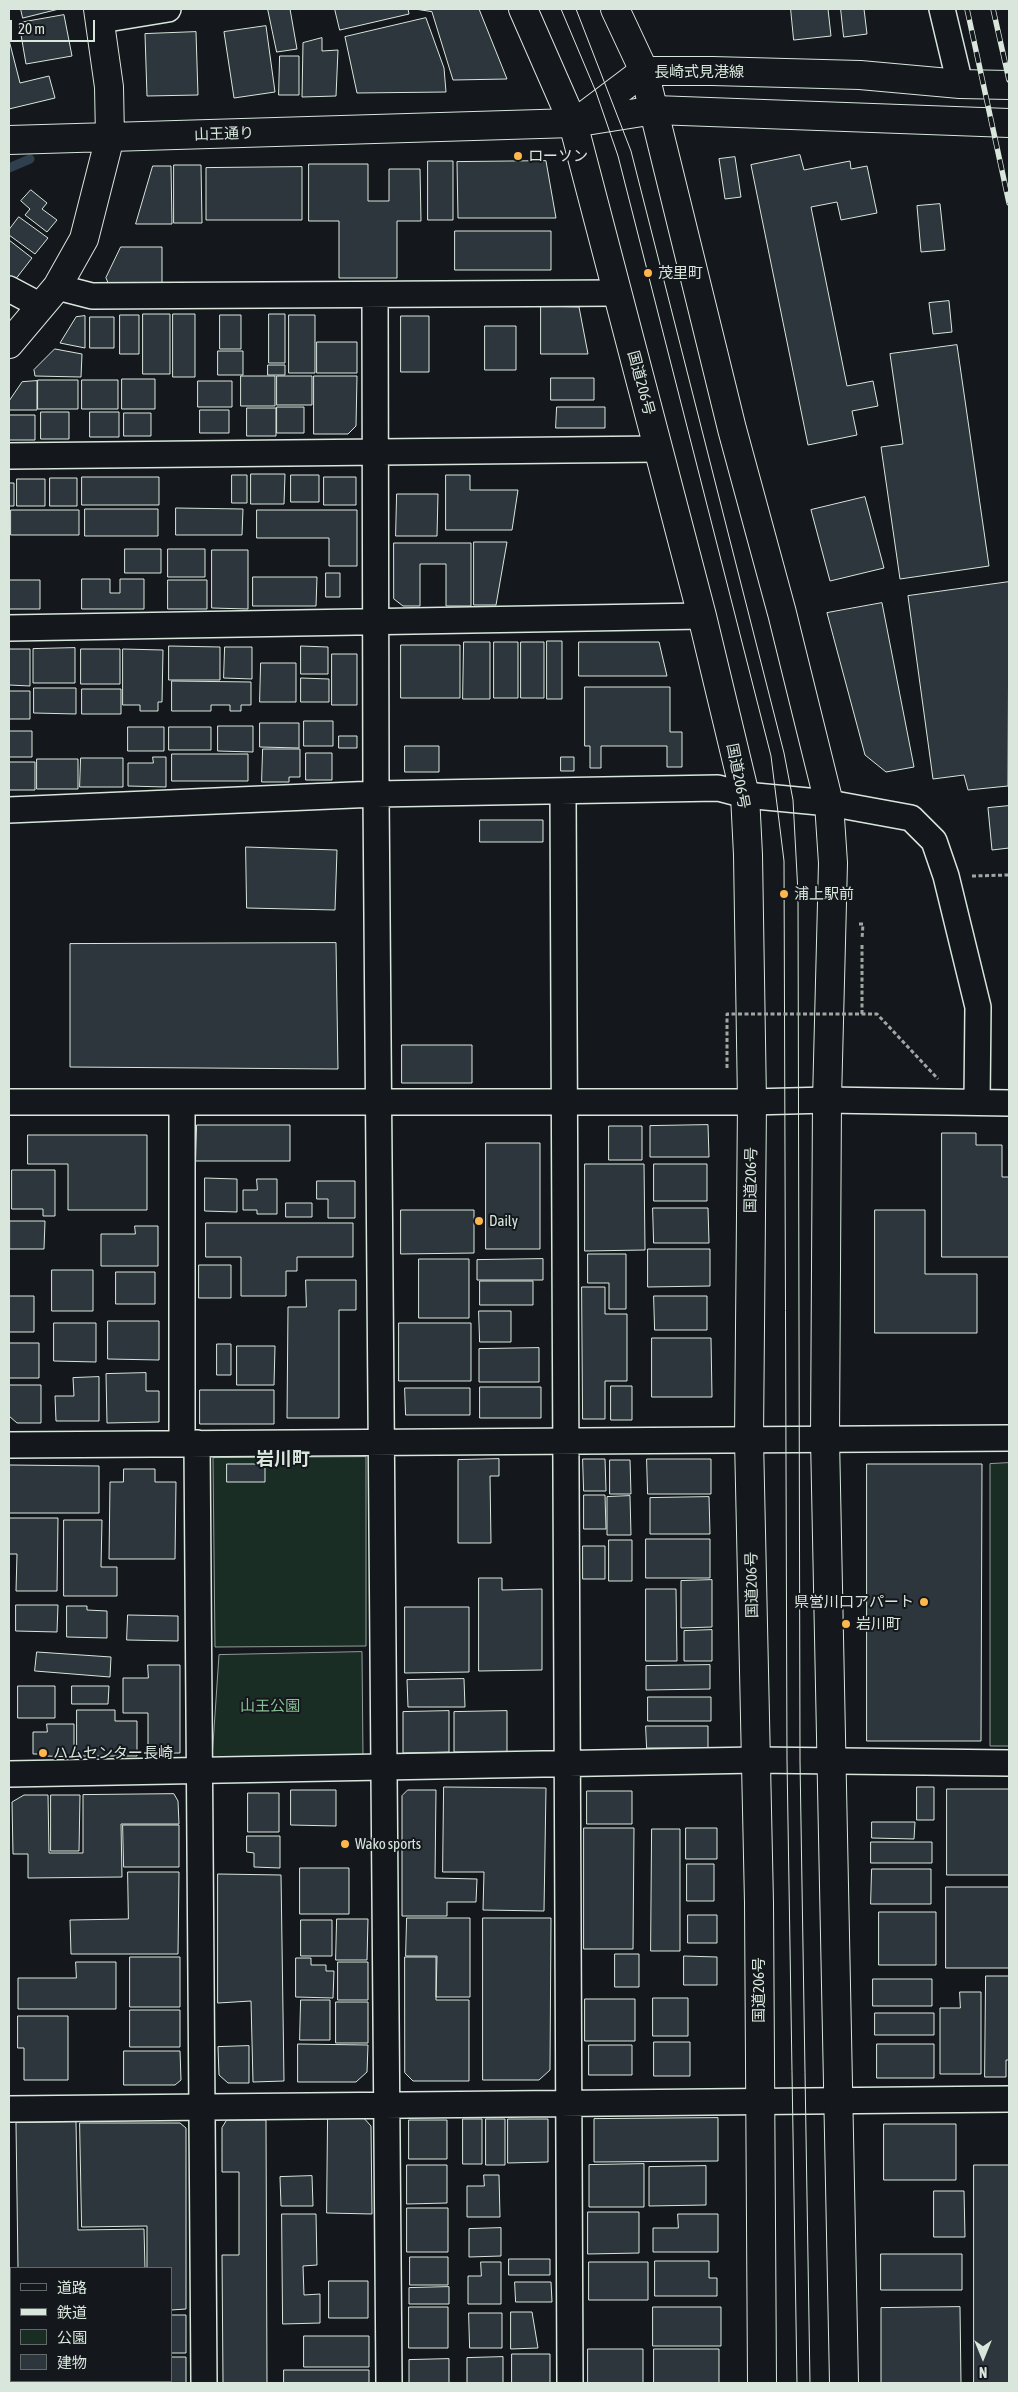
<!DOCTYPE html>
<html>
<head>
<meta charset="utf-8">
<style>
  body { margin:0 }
  #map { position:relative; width:1018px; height:2392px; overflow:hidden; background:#14181c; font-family:"Asap Condensed","Noto Sans JP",sans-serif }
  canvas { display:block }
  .frame { position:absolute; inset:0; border:10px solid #d8e6dc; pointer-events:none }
  .legend { position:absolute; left:10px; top:2267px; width:162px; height:115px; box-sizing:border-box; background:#14181c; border:1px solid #626a69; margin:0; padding:6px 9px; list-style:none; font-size:15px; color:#d8e6dc }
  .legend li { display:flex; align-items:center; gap:10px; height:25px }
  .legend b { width:25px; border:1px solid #626a69 }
  .north { position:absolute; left:958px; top:2332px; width:50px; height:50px; -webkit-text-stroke:4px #14181c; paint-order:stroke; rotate:180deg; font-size:14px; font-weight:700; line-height:20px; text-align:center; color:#d8e6dc }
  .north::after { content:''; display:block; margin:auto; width:18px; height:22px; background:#d8e6dc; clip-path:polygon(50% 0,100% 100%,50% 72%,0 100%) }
  .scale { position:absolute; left:10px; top:20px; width:85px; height:22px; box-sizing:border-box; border:2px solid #d8e6dc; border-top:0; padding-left:6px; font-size:15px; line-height:18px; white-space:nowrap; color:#d8e6dc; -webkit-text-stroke:4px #14181c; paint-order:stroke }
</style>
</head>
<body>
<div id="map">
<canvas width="1018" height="2392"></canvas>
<div class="frame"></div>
<ul class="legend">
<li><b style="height:6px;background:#14181c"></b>道路</li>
<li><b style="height:6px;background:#d8e6dc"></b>鉄道</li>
<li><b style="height:14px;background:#1a2d24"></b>公園</li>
<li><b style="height:14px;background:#2c363c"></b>建物</li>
</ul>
<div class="north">N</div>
<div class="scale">20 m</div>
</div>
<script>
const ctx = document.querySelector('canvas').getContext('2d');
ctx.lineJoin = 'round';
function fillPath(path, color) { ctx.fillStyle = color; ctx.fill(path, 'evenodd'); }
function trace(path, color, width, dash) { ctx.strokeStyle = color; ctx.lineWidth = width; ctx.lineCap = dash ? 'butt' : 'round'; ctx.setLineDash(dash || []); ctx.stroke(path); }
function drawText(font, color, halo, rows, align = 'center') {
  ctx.font = font + ' "Asap Condensed","Noto Sans JP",sans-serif'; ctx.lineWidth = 4; ctx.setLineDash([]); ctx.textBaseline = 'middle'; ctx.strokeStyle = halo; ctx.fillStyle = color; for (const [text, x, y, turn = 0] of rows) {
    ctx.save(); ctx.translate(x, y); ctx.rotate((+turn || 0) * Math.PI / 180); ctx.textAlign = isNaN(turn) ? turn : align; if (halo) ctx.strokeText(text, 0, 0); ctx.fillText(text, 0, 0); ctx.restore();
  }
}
const green = new Path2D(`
  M366 1457V1646L215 1647 213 1458Z
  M1009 1463V1746H990V1464Z
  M362 1652 363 1757 212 1759 219 1655Z`);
fillPath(green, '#1a2d24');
trace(green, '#939e99', 1);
trace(new Path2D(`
  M9 168 30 159`), '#2f3f4d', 9);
const building = new Path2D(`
  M21 9H59L23 18Z
  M268 9H290L297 49 277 52Z
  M335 9H408L409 14 340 30Z
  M415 9H479L507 79 453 80 432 12Z
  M791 9H828L831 36 794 40Z
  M841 9H864L867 34 844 37Z
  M64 15 72 56 26 64 19 23Z
  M426 18 444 68 446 92 357 93 345 37Z
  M266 26 275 92 234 98 224 32Z
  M196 32 198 95 147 96 145 34Z
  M322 38V51L338 50 336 96 302 97 303 43Z
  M9 40 20 83 49 76 55 98 9 109Z
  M280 56H299V95H279Z
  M800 155 804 170 850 161 851 169 867 166 877 213 841 220 837 202 811 207 847 386 873 381 878 406 852 411 857 435 808 445 751 165Z
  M735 157 741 197 725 199 719 159Z
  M428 161H453V220H428Z
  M546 161 556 218H458L457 162Z
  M309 164H368V201H389V169H420L421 221H397V278H339V221H309Z
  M174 165H201L202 223H174Z
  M153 166H171L172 224H136Z
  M302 167V220H206V168Z
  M31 190 47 203 42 209 57 220 47 232 25 215 30 209 21 201Z
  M940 204 945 250 921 252 917 206Z
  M19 217 48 238 35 254 9 235V230Z
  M455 231H551V270H455Z
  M9 240 32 258 15 280 9 276Z
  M121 247H162V286L109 285 106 278Z
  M949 301 952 332 933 334 929 303Z
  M541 306 579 307 588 354H541Z
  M143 314H170V374H143Z
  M173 314H195V377H173Z
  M269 314H285V363H269Z
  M120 315H139V354H120Z
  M220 315H241V349H220Z
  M289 315H315V373H289Z
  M85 316V348L60 343 76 317Z
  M401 316H429V372H401Z
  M90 317H114V348H90Z
  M485 326H516V370H485Z
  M317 342H357V373H317Z
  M957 345 989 566 900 579 881 447 903 444 890 354Z
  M55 349 82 354 81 377 35 376 34 370Z
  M218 351H243V375H218Z
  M268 365H285V375H268Z
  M241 376H275V406H241Z
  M277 376H312V405H277Z
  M314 376H357L356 426 348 434H314Z
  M551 378H594V400H551Z
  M122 379H155V409H122Z
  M38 380H78V409H38Z
  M82 380H118V409H82Z
  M37 381V410H9V401L22 382Z
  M198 381H232V407H198Z
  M277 407H304V433H277Z
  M557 407H605V428H556Z
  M247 408H276V436H247Z
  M200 410H229V433H200Z
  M41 412H69V439H41Z
  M90 412H119V437H90Z
  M124 413H151V436H124Z
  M9 415H35V440H9Z
  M251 474H285L284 504H251Z
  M232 475H247V503H232Z
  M291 475H319V502H291Z
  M446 475H470V490H518L512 530H446Z
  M82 477H159V505H82Z
  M324 477H356V505H324Z
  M50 478H77V506H50Z
  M17 479H45V506H17Z
  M9 483H14V506H9Z
  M397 494H438L437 536H396Z
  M865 497 884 568 830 581 811 510Z
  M176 508 243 509 242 535H176Z
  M85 509H158V536H85Z
  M11 510H79V535H11Z
  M257 510H357V566H329V538H257Z
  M474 542H507L496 605H474Z
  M394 543H471V606H446V564H420V606H403L394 599Z
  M125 549H161V573H125Z
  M168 549H205V577H168Z
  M212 550H248V609L212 608Z
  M326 573H340V597H326Z
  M253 577H317L316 606H253Z
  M82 579H110V593H120V579H144V609H82Z
  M9 580H40V609H9Z
  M168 580H207V609H168Z
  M1009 582 1008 786 968 790 964 775 933 779 908 596Z
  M882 603 914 767 886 772 865 755 827 613Z
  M547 641H562V699H547Z
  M464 642H490V699H463Z
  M494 642H518V698H494Z
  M521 642H544V698H521Z
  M579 642H659L667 676H579Z
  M401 645H460V698H401Z
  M169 646 220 647V680H169Z
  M301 646 328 647V674H301Z
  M225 647H252V679L224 678Z
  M75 648V683H33V649Z
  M9 649H30V686L9 685Z
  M81 649H120V684H81Z
  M123 649 163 650 162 702H158V711H140V705H123Z
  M332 654H357V705H332Z
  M261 663H296V702H260Z
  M301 678 329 679V702H301Z
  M172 681 251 682V705H241V711H230V705H211V711H172Z
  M585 687H670V732H682V767H667V746H601V768H590V746H585Z
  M34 688H76V714L34 713Z
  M82 689H121V714H82Z
  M9 691H30V719H9Z
  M304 721H333V746H304Z
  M260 723H299V748L260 747Z
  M218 726H253V752L218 751Z
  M128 727H164V751H128Z
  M169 727H211V750H169Z
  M9 731H32V757H9Z
  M339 736H357V748H339Z
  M405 746H439V772H405Z
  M263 749H300V777H289V782H262Z
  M306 753H332V780H306Z
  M172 754H248V781H172Z
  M153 757H166V787L128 786V763H153Z
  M561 757H574V771H561Z
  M81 758H123V787H80Z
  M37 759H78V789H37Z
  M9 762H35V790H9Z
  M1009 806V848L992 850 988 808Z
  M480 820H543V842H480Z
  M246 847 337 850 335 910 247 908Z
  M336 943 338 1069 70 1067V944Z
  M402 1045H472V1083H402Z
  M197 1125H290V1161H196Z
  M708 1125 709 1157H650V1126Z
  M609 1126H642V1160H609Z
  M942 1133H976V1145H1002V1177H1009V1257H942Z
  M28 1135H147V1210H68V1164H28Z
  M486 1143H540V1249H486Z
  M585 1164H644L645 1250 585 1251Z
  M654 1164H707V1201H654Z
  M12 1170H55V1216H43V1209H12Z
  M205 1178 237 1179V1212L205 1211Z
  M257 1179H277V1214H257V1210H243V1190H257Z
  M317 1181H355V1218H328V1199H317Z
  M286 1203H312V1217H286Z
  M653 1208H708L709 1243H654Z
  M401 1210H474V1253L401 1254Z
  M875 1210H925V1274H977V1333H875Z
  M10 1221H45L44 1249H10Z
  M206 1223H353V1257H297V1271H286V1296H241V1257H206Z
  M135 1226H158V1266H101V1234H135Z
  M648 1249H710V1286L648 1287Z
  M588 1254H626V1309H609V1283H588Z
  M419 1259H469V1318H419Z
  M543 1259V1280H477V1260Z
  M199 1265H231V1298H199Z
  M52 1270H93V1311H52Z
  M116 1272H155V1304H116Z
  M306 1280H356V1310H339V1418H287L288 1307H306Z
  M480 1281H533V1305H480Z
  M582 1287H605V1314H627V1381H605V1419H583Z
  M9 1296H34V1332H9Z
  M654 1296H707V1330H655Z
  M479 1311H511V1342H480Z
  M108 1321H159V1360L108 1359Z
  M54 1323H96V1362L54 1361Z
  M399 1323H471V1381H399Z
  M652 1338H711L712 1397H652Z
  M9 1343H39V1378H9Z
  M217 1344H231V1375H217Z
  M237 1346H275L274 1385H237Z
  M539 1348V1382H479V1349Z
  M146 1373V1391H159V1422L107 1423 106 1374Z
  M99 1377V1421H56L55 1396H74L73 1378Z
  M9 1385H41V1423H17L9 1416Z
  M611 1386H632V1420H611Z
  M480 1387H541V1418H480Z
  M405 1388H470V1415H406Z
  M200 1390H274V1424H200Z
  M499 1459V1476H490L491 1543H458V1460Z
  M583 1459H605L606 1491H584Z
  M647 1459H711V1494H648Z
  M610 1460H630L631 1494H610Z
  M227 1464H265V1482H227Z
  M867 1464H982L981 1741H867Z
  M10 1465 99 1466V1513H9Z
  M124 1469H155V1482H176L175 1559H109L110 1482H123Z
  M584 1495H605L606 1529H584Z
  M630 1496 631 1535H607V1497Z
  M709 1497 710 1534H650V1498Z
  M9 1518H58L57 1591H16L17 1554H9Z
  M64 1520H102L101 1567H117V1596H64Z
  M646 1539H710V1578H646Z
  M609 1540H632V1581H609Z
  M583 1546H605V1579H583Z
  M479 1578H502V1590L542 1589V1670L479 1671Z
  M712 1580V1627L681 1628V1581Z
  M646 1589H676L677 1661H646Z
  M16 1605H58L57 1632 16 1631Z
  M67 1606H87V1610L107 1611V1638L67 1637Z
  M405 1607H469V1672L405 1673Z
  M128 1615 178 1616V1641L127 1640Z
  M712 1630V1661H684V1631Z
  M37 1652 111 1657 110 1677 35 1671Z
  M148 1665H180V1753H148V1713H123V1678H148Z
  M710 1665V1689L646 1690V1666Z
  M464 1679 465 1707H408L407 1680Z
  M18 1686H55V1718H18Z
  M72 1686H109L108 1704H72Z
  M648 1697H711V1721H648Z
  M77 1710H115V1721H137V1756H77Z
  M449 1711V1752L403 1753V1712Z
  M507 1711V1752H454V1712Z
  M47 1724H74V1757L47 1756V1754H33V1732H47Z
  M646 1726H708V1748H647Z
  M444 1787 546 1788 544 1911 483 1910 484 1872H443Z
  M917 1787H934V1820H917Z
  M947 1789H1009V1875H947Z
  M291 1790H336V1826L291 1825Z
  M408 1790H436L435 1878 477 1879 476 1902H447V1916H402V1796Z
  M587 1791H632V1824H587Z
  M248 1793H279V1832H248Z
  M174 1794 178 1801 179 1824H121L122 1877 28 1878V1854H13L12 1802 24 1795H48L49 1853H83V1795Z
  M51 1795H80L79 1851H51Z
  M872 1822H915L914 1839 872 1838Z
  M123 1825H179V1867H124Z
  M584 1828H634L633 1949H584Z
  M686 1828H717V1859H686Z
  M652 1829H680V1951H651Z
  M247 1836H280V1868L254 1867V1853L247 1852Z
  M871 1842H932V1863H871Z
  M687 1864H714V1901H687Z
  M300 1868H349V1914H300Z
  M872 1869H931V1904H871Z
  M128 1872H179L178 1954H71L70 1920 128 1919Z
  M218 1874 281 1875 284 2081 253 2082 251 2001 218 2003Z
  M946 1887H1009V1968H946Z
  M879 1912H936V1965H879Z
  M688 1915H717V1943H688Z
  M407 1918H470V1997H436L437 1956H406Z
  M483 1918H551L550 2070 539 2080H483Z
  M337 1919H368L367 1960H336Z
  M301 1920H332V1956H301Z
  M615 1954H639V1987H615Z
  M684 1956 717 1957V1985H684Z
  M130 1957H180V2007H130Z
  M405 1957H436V2000H469V2081H413L405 2073Z
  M296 1958H311V1965H326V1971H334L333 1998 296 1997Z
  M76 1962H116V2009H18V1978H76Z
  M338 1962H368V2000H338Z
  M986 1976H1009V2060H1006V2077H985Z
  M873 1979H932V2006H873Z
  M960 1992H981V2074H940V2008H960Z
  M653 1998H688V2036H653Z
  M585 1999H635V2041H585Z
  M301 2000H330V2040H300Z
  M336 2002H368V2043H336Z
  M130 2010H180V2047H130Z
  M875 2013H934V2035H875Z
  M18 2016H68V2080H24V2048H18Z
  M654 2042H690V2076H654Z
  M298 2044 368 2045 367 2072 356 2082H298Z
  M877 2044H934V2078H877Z
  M589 2045H632V2075H589Z
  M249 2046V2083H228L219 2075 218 2047Z
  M124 2051H180L181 2080 175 2085H124Z
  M328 2115 362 2116 371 2126 372 2214 327 2213Z
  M718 2118V2161L594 2162V2119Z
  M463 2119H482V2164H463Z
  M486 2119H505V2165H486Z
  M508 2119H548V2162L508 2163Z
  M227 2120H266L267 2383H223L222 2255H239V2172H222V2128Z
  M409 2120H447V2159H409Z
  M76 2122 78 2230 144 2229 145 2268H18L16 2123Z
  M80 2123H180L186 2128V2309L171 2310V2268H147V2226L82 2227Z
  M884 2124H956V2180H884Z
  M644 2164V2207H589V2165Z
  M407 2165H447V2203L407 2204Z
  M974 2165H1009V2383H974Z
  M706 2166V2205L649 2206V2167Z
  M484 2175H499L500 2217H467V2186H484Z
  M312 2176 313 2206H281L280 2177Z
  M934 2191H964L965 2237H934Z
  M407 2208H448V2252H407Z
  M588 2212H639V2253L588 2254Z
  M282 2214H316L317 2265 303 2266 304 2295 320 2294V2323L283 2324Z
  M678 2214H718V2252H653V2228H678Z
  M501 2228V2256L469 2257V2229Z
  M881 2254H962V2290H881Z
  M410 2257H448V2285H410Z
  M509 2259H550V2275H509Z
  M655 2261H709V2278H717V2296H655Z
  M481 2262H501V2304H468V2276H481Z
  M589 2262H648V2300H589Z
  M329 2281H368V2318H329Z
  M515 2282H551L552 2302H516Z
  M449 2287V2304H409V2288Z
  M409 2307H448V2348H409Z
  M653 2307H721V2346H653Z
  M960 2307 961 2383H881V2308Z
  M511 2312H532L538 2348 511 2349Z
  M469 2313H502V2348H470Z
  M171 2315H186V2353H171Z
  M304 2336H369V2367H304Z
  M588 2349H643V2383H588Z
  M654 2349H719V2383H654Z
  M512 2354H550V2383H512Z
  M171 2357H186V2383H81V2381H171Z
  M503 2357V2383H467V2358Z
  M449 2359V2383H409V2360Z
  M284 2370H369V2383H284Z
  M19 2381H78V2383H19Z`);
fillPath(building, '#2c363c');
trace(building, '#d8e6dc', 1);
const street = new Path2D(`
  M942 9 960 84
  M101 20 168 9
  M57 287 92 296 617 293
  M9 289 41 306
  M375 295 376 794 389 2383
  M9 456 658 449
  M9 628 702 616
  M563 791 570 2383
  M9 810 376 794 718 788 745 795 829 803 911 818 934 841 946 876 978 1007 977 1102
  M9 1102H752L827 1100 1009 1103
  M182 1102V1443
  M197 1443 204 2383
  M9 1445 1009 1438
  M9 1774 756 1760 1009 1763
  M9 2109 1009 2099`);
const secondary = new Path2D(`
  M579 120 644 71H712L860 75 960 84 1009 85
  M9 140 110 137 109 87 98 9
  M9 344 57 287 84 239 110 137 573 123 655 110 1009 123`);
const highway = new Path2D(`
  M523 9 573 123 702 616 745 795 748 855 752 1102 749 1439 759 1903 762 2383
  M615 9 644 71 732 429 782 613 829 803 833 863 827 1100 825 1438 844 2383`);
trace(street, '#d8e6dc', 28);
trace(secondary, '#d8e6dc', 30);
trace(highway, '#d8e6dc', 30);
trace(new Path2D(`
  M972 876 1009 875
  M859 924H863L862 939
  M862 945V1015`), '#9da8a2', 3, [4, 2.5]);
trace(street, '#14181c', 25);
trace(secondary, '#14181c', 28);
trace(highway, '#14181c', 28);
trace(new Path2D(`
  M561 9 596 92 618 156 771 756 784 861 787 1760 797 2383
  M576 9 631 151 784 753 793 800 798 893 800 1761 810 2383`), '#d8e6dc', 1);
const rail = new Path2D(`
  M967 9 1009 203
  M993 9 1009 80`);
trace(rail, '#d8e6dc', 5.5);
trace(rail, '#14181c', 4, [11]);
trace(new Path2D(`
  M727 1068V1014H877L938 1079`), '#9da8a2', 3, [4, 2.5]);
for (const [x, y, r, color] of [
  [518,156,5,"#ffb74d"],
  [648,273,5,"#ffb74d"],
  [784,894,5,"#ffb74d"],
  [479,1221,5,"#ffb74d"],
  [924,1602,5,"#ffb74d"],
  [846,1624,5,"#ffb74d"],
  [43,1753,5,"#ffb74d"],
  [345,1844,5,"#ffb74d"]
]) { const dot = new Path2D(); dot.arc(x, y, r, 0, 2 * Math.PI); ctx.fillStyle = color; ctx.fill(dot); trace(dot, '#14181c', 2); }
drawText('15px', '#d8e6dc', '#14181c', [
  ["長崎式見港線",699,72],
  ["山王通り",224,134,-2],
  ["国道206号",641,383,75],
  ["国道206号",738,776,79],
  ["国道206号",751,1180,-89],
  ["国道206号",752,1585,-91],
  ["国道206号",759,1990,-90]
]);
drawText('15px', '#d8e6dc', '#14181c', [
  ["ローソン",528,156],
  ["茂里町",658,273],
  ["浦上駅前",794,894],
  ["Daily",489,1221],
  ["県営川口アパート",914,1602,"right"],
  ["岩川町",856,1624],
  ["ハムセンター長崎",53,1753],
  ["Wako sports",355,1844]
], 'left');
drawText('15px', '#8ac095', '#14181c', [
  ["山王公園",270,1706]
]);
drawText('bold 18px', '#d8e6dc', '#14181c', [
  ["岩川町",283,1459]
]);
</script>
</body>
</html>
